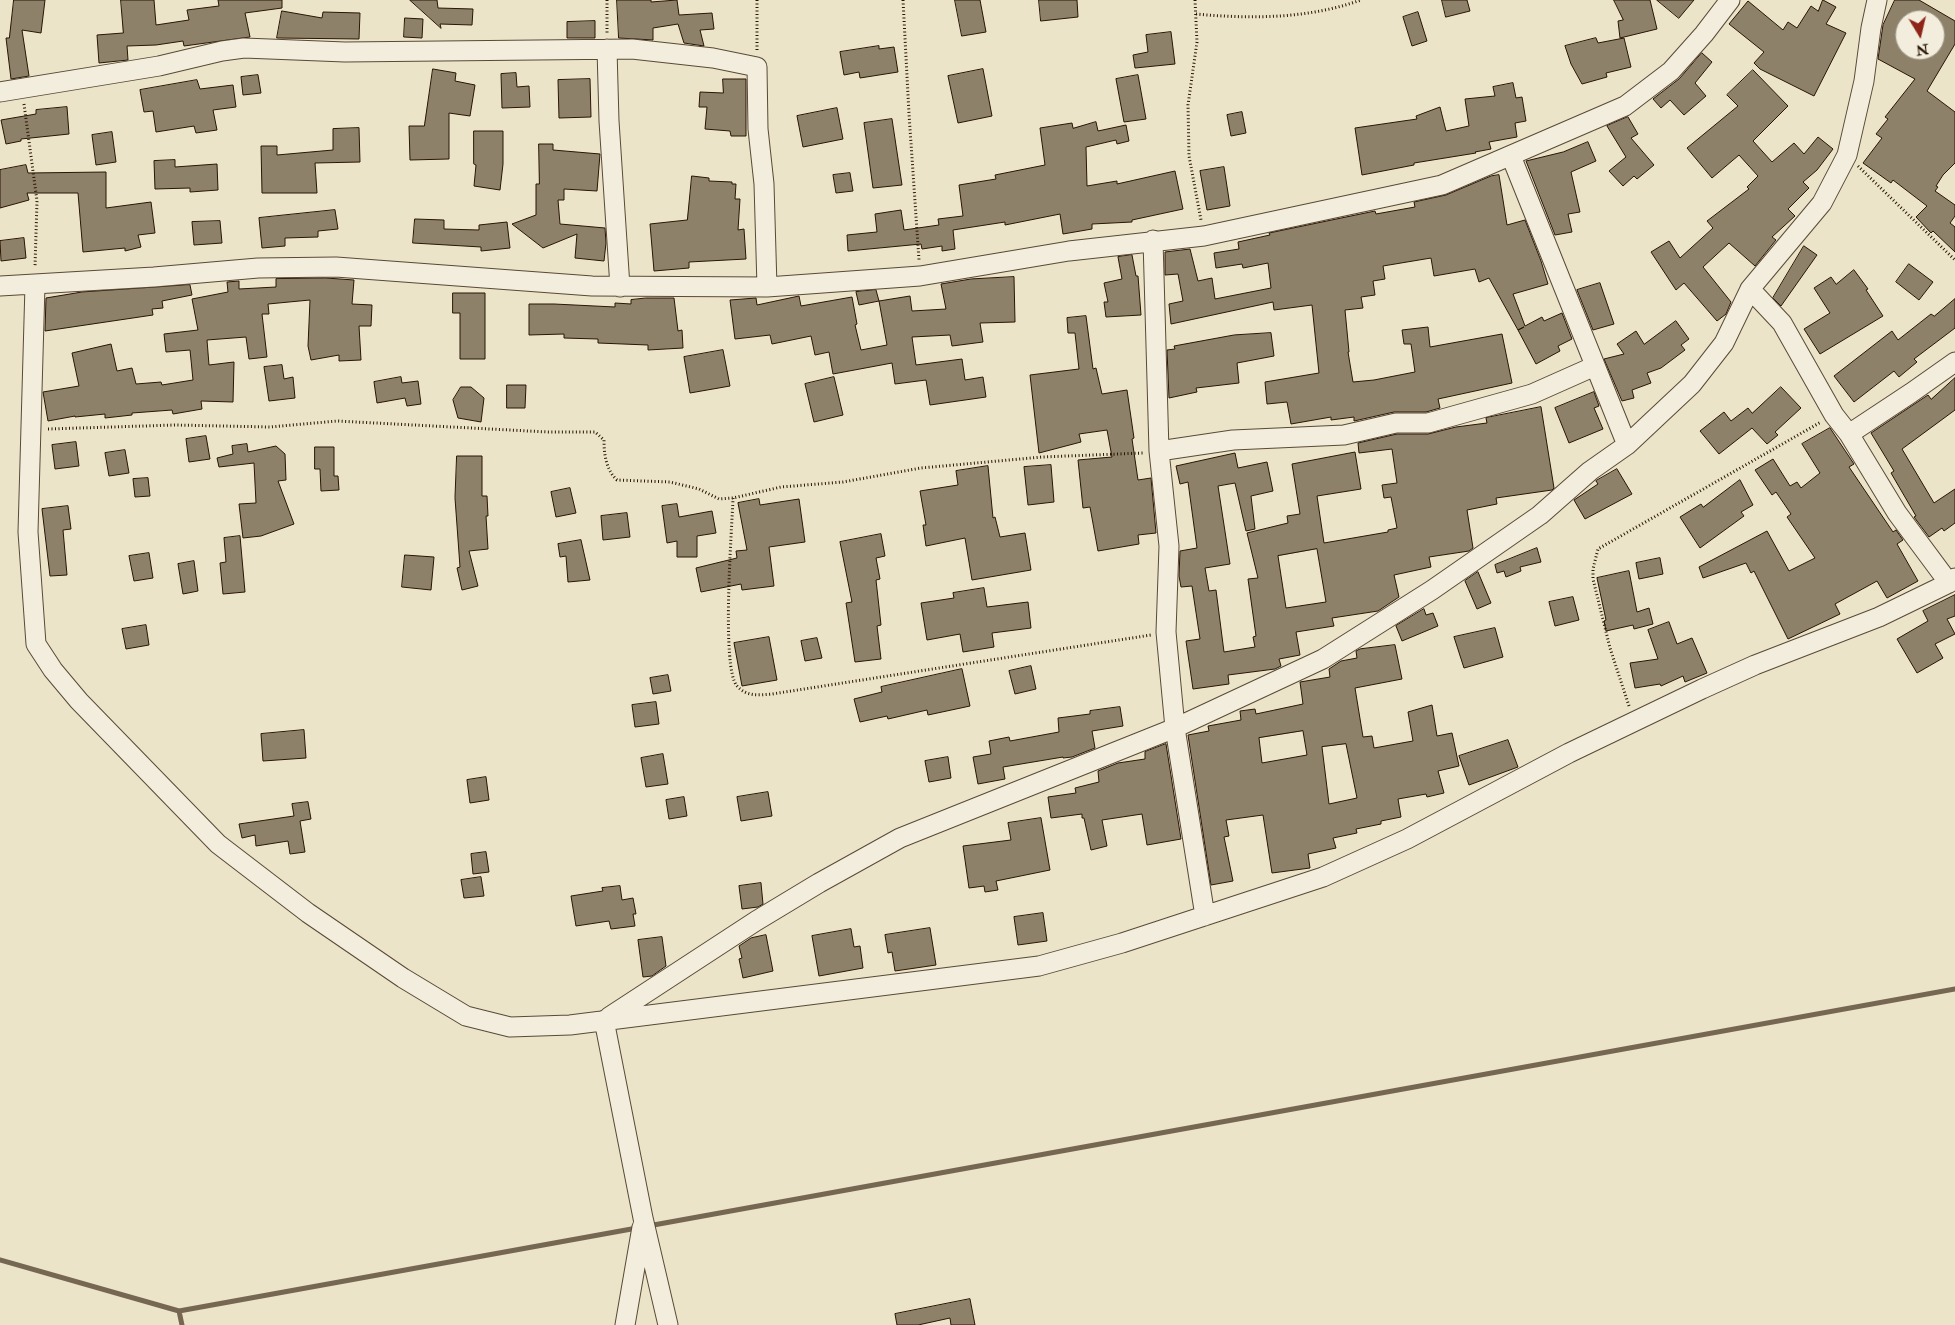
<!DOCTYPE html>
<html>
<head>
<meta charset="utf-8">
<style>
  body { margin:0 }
  #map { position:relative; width:1955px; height:1325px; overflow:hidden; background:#ebe4c9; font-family:"IM FELL Double Pica",serif }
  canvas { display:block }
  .north { position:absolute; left:1895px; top:10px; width:50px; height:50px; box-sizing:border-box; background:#f2eddc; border:1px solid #a29786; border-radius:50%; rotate:171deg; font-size:14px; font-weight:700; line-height:20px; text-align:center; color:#291504 }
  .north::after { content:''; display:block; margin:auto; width:18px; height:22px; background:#8f2418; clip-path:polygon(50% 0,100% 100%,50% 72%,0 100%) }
</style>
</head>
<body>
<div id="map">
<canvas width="1955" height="1325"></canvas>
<div class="north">N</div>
</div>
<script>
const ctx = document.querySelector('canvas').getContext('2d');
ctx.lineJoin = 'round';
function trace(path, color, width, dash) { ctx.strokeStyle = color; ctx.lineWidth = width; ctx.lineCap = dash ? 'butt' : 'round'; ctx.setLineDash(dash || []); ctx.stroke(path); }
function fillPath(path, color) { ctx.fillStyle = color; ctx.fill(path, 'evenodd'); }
trace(new Path2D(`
  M648 1226 1955 989
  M0 1260 179 1311 637 1228
  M179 1311 182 1325`), '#766752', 5);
const building = new Path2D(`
  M14 0H45L41 33 22 30 29 76 11 79 6 38H9Z
  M121 0H154L156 25 189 20 187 10 219 6 218 0H282V8L245 13 250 37 184 46 183 41 156 45 127 46 128 60 99 63 97 35 123 33Z
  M410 0H437L438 8 473 9 472 25 440 24 441 28Z
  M617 0H651V2L677 0 679 15 712 13 714 29 700 30 704 46 684 43 678 24 653 28V40L619 38Z
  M955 0H980L986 32 962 36Z
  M1039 0H1077L1078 17 1041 21Z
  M1442 0H1467L1470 11 1446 17Z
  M1614 0H1650L1657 29 1620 38 1618 21 1623 20Z
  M1657 0H1694L1679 18Z
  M1823 0 1836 7 1826 24 1846 33 1814 96 1760 69 1754 63 1764 52 1729 24 1748 1 1783 30 1788 22 1797 28 1811 6 1818 11Z
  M1895 0H1919L1955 21V44L1927 91 1955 112V163L1943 175 1936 186 1938 187 1935 191 1955 205V216L1950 223 1955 227V252L1933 231 1931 233 1916 217 1927 206 1893 180 1891 183 1863 163 1882 138 1876 134 1888 119 1885 117 1915 79 1878 59 1883 25ZM1905 20H1935V50H1905Z
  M282 11 322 18 323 12 360 13 359 39 277 38Z
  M1418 12 1427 41 1412 46 1403 17Z
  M405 18 423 19 422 38 404 37Z
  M595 21V38H567V22Z
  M1171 32 1175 64 1135 68 1133 55 1148 52 1146 35Z
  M1596 38 1598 43 1624 38 1631 67 1606 73 1607 77 1582 84 1571 64 1565 46Z
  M879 46V49L894 47 898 72 860 78 859 72 844 75 840 52Z
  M1702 53 1712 62 1695 83 1706 96 1684 115 1670 100 1661 108 1653 99 1679 79Z
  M433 69 456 73 455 81 475 85 470 116 449 113V159L410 160 409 126H424Z
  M983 69 992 116 958 123 948 76Z
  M1753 70 1788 106 1753 141 1772 162 1794 143 1804 154 1818 137 1833 149 1817 170 1803 182 1809 188 1788 209 1795 216 1772 237 1776 240 1755 266 1729 243 1703 267 1731 302 1726 314 1717 321 1684 283 1676 290 1651 252 1669 241 1680 258 1713 228 1707 221 1749 189 1747 187 1758 176 1739 155 1712 178 1687 148 1738 106 1727 95Z
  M516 73 517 87 529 86 530 107 502 108 501 74Z
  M258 75 261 93 243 95 241 77Z
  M1138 75 1146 119 1124 122 1116 79Z
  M590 79 591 117 559 118 558 80Z
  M723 79H746V136H731L730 131 705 129 707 107H699L700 92 723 93Z
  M197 80 200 89 233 85 236 107 213 110 217 130 196 133 194 126 156 132 153 111 144 112 140 90Z
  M1513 83 1516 98 1522 97 1526 121 1515 123 1517 137 1489 142 1491 149 1475 152 1476 153 1414 163V165L1362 175 1355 128 1417 119 1416 116 1440 107 1446 131 1469 126 1465 99 1495 96 1493 87Z
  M67 107 69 134 21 139V141L6 144 1 120 36 114V110Z
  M837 108 843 139 803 147 797 116Z
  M1242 112 1246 133 1231 136 1227 115Z
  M1628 117 1638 134 1631 138 1654 165 1637 179 1634 176 1623 186 1609 171 1626 157 1607 126Z
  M892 119 902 185 873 188 864 123Z
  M1096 122 1098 131 1126 125 1129 141 1117 144 1116 140 1086 147 1087 186 1117 181V184L1175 171 1183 209 1132 220V222L1092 224V229L1063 234 1060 214 1005 225V222L953 230 955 249 942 251V246L922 249 921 244 848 251 847 235 877 232 875 214 901 210 904 230 939 225 938 219 963 216 959 185 996 179 995 175 1045 165 1040 128 1072 123 1073 128Z
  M359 128 360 162 315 163 317 193H262L261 146H277V155L333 150V129Z
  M474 131H503V164L500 190 474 186 476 165 474 164Z
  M112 132 116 162 96 165 92 135Z
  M1588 142 1596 161 1571 172 1580 212 1568 214 1572 232 1555 235 1526 161 1563 152Z
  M539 144H553V150L600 154 597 191 564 189V200H558L560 224 605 228 606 243 604 261 575 258 577 234 543 248 512 224 536 215V184H539Z
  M175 160V167L217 164 218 190 190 192V188L155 189 154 161Z
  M26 165 28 173 106 172V208L151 202 155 233 138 235 141 247 125 251V248L83 252 78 193H27L29 200 0 208V170Z
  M1224 167 1230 206 1207 210 1200 171Z
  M850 173 853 191 836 193 833 175Z
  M1499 175 1507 225 1525 220 1541 261 1548 284 1513 294 1525 326 1542 317 1544 321 1562 313 1572 339 1558 346 1560 351 1536 364 1518 330 1524 327 1518 330 1489 278 1479 282 1475 269 1434 276 1431 258 1383 266 1385 279 1373 281 1375 295 1361 297 1363 308 1345 310 1349 352H1348L1353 382 1374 380 1415 372 1411 344H1404L1402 330 1428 327 1430 347 1502 334 1512 383 1438 399 1440 408 1426 412H1394L1354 421V417L1331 420V417L1291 424 1287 402 1267 404 1265 382 1319 373 1312 305 1274 310 1273 302 1171 324 1169 304 1183 301 1178 274 1165 275V252L1190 249 1198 281 1212 278 1215 299 1271 288 1268 263 1243 268 1242 264 1216 268 1214 253 1239 249 1238 242 1270 235 1269 233 1375 211 1376 214 1415 207 1414 202 1446 195 1491 176Z
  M692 176 709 178V181L732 182V184H736L735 199H740L738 230 744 229 746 259 689 262V268L654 271 650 224 687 220Z
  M335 210 338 229 318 231V237L285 238V246L262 248 259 218Z
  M415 219 444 220V229L479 230V225L507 222 510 248 481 251V247L413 243Z
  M220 221 222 243 194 245 192 222Z
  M24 238 26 258 1 261 0 241Z
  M1804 246 1817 255 1781 306 1773 298Z
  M1132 255 1136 276H1138L1141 315 1106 317 1104 302H1108L1104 283 1122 279 1118 257Z
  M1909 264 1933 282 1919 300 1896 282Z
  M1854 270 1868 289 1866 290 1883 316 1820 354 1804 329 1830 313 1814 288 1831 277 1836 284Z
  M1014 277 1015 322 980 323 983 342 952 346 950 335 912 337 916 365 962 359 965 380 983 377 986 397 930 405 926 380 895 384 892 363 833 374 829 352 815 355 811 336 772 344 770 335 735 339 730 300 756 298 757 305 799 296 801 306 852 297 857 324 855 325 861 350 887 345 879 301 910 296 912 311 946 309 941 284 971 279Z
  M326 278 354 280 352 304 372 305 371 326H359L361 360 339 361V355L311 360 308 346 310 300 268 304 269 314H262L267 357 249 359 246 337 207 340 209 365 234 362 233 402 201 401 202 409 173 414 172 410 132 413V415L105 418V414L75 417V416L48 421 43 392 79 386 72 353 111 344 117 371 132 368 136 384 161 382 162 385 193 380 190 350 166 352 164 334 198 330 192 299 228 292 227 282 239 281V289L276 287V279Z
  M1600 283 1614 324 1593 330 1577 290Z
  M190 285 192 295 162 301 163 308 152 309 153 315 45 331 46 298 82 292Z
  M876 290 879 301 859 305 856 292Z
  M453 293H485V359H460V313H453Z
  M646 298H674L678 331 682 330 683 348 648 350V345L598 343V339L564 338V334L529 335V304H554L615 307V303L631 304V300Z
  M1955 299V328L1914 359 1917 362 1899 377 1894 371 1854 402 1834 376 1892 331 1898 340 1931 314 1934 316Z
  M1086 316 1093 369 1096 368 1102 394 1127 390 1134 438 1132 439 1138 480 1151 478 1156 533 1138 535 1139 544 1098 551 1090 507 1083 508 1078 460 1112 457 1107 430 1079 434 1081 442 1039 453 1030 375 1079 369 1075 333H1068L1067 318Z
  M1676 321 1689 339 1681 345 1685 350 1661 368 1647 373 1651 383 1632 390 1634 398 1622 401 1604 359 1624 354 1617 344 1636 331 1644 344Z
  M1271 333 1274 356 1237 363 1239 383 1196 388 1197 392 1169 398 1167 350 1175 349 1174 346 1234 335Z
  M723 350 730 386 690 393 684 357Z
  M282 365 284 379 293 377 295 398 269 401 264 367Z
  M401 377 402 383 418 381 421 404 407 406 405 398 377 403 374 382Z
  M834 377 843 415 814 422 805 384Z
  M1955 378V410L1902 449 1934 503 1955 489V523L1944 531 1942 528 1929 537 1914 517 1916 516 1891 473 1894 471 1871 433 1928 395 1931 399Z
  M507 385H526L525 408H507Z
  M461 387H471L484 398 481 422 458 418 453 400Z
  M1781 387 1801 408 1775 432 1778 435 1767 444 1752 428 1719 454 1700 431 1724 412 1731 421 1748 408 1752 413Z
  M1594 392 1599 406 1594 408 1603 429 1569 443 1555 408Z
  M1541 407 1554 488 1552 490 1496 498 1497 504 1467 510 1473 548 1469 551 1429 557 1431 567 1394 575 1399 597 1378 611 1332 618 1334 626 1296 632 1300 655 1279 659 1281 666 1275 669 1228 675 1229 684 1193 689 1186 641 1200 639 1192 586 1181 587 1179 576 1180 551 1197 548 1188 482 1180 484 1176 466 1235 453 1238 468 1267 462 1273 491 1251 496 1255 529 1246 531 1235 483 1218 486 1230 564 1205 568 1209 591 1216 590 1224 652 1255 647 1253 637 1256 636 1248 579 1258 578 1247 533 1288 523 1287 516 1300 514 1292 464 1355 452 1361 489 1317 496 1324 543 1388 532V530L1397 528 1391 497 1384 498 1382 485 1397 483 1392 449 1359 453 1358 443 1397 434H1428L1456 427 1487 423 1486 418ZM1317 549 1326 602 1286 608 1278 556Z
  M1830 428 1854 464 1849 467 1893 532 1896 530 1903 540 1897 544 1918 581 1887 598 1877 581 1835 604 1840 614 1788 639 1754 571 1751 573 1746 563 1703 578 1699 567 1767 531 1789 571 1815 558 1787 517 1791 514 1776 492 1772 495 1755 470 1773 459 1790 486 1797 482 1801 488 1820 473 1802 444Z
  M206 436 210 459 189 462 186 439Z
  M76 442 79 466 55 469 52 445Z
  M247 444 248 452 276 446 285 454 286 480 278 481 294 524 261 536 243 538 239 504 256 503 254 463 219 467 217 458 233 454 232 446Z
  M315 447H334V476H338L339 490 321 491 320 469H315Z
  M125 450 129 473 109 476 105 453Z
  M457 456H482V496H487L488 516H486L488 549 469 551 478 586 462 590 457 568 460 567 455 498Z
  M1051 465 1054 502 1028 505 1024 467Z
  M988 466 993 518 995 517 1000 537 1025 533 1031 570 972 580 965 538 926 546 923 525H926L920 491 958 485 956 471Z
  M1617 469 1632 494 1585 519 1574 500 1598 484 1596 481Z
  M148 478 150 496 135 497 133 479Z
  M1740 480 1753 505 1741 512 1744 516 1700 548 1680 517 1701 504 1703 507Z
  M570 488 576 513 556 517 551 492Z
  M759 499 760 505 799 499 805 542 769 547 774 586 742 590 741 584 701 592 696 568 737 558 736 551 747 550 738 503Z
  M677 504 679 517 712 511 716 533 697 536V557H677V541L667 543 662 506Z
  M68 506 71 529 63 530 67 575 50 576 42 509Z
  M627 513 630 537 603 540 601 516Z
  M881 534 885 556 876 558 880 579 876 580 881 625 877 626 881 659 855 662 846 603 852 602 840 542Z
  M240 536 245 592 223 594 220 563 226 562 224 538Z
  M581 540 590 580 568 582 566 556 560 557 558 544Z
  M1537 548 1541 562 1520 567 1521 571 1506 577 1504 571 1497 573 1495 565Z
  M149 553 153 578 134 581 129 556Z
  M405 555 434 557 431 590 402 587Z
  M1660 558 1663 574 1639 579 1636 563Z
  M194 561 198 591 183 594 178 564Z
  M1629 571 1637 612 1649 608 1653 624 1634 629 1633 625 1606 631 1604 621 1606 620 1597 578Z
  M1478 572 1491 603 1477 609 1465 581Z
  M984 588 987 607 1028 602 1031 628 992 633 994 647 963 652 960 634 927 640 921 603 954 598 953 593Z
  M1955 595V616L1947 619 1955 634 1935 644 1943 658 1917 673 1897 639 1928 621 1923 611Z
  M1573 597 1579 620 1555 626 1549 602Z
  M1424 609 1426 615 1433 613 1438 626 1402 641 1396 626Z
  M1669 622 1677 644 1692 638 1707 673 1685 682 1683 676 1661 686 1660 684 1635 688 1630 663 1658 659 1648 630Z
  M146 625 149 645 126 649 122 629Z
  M1495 628 1503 657 1464 668 1454 637Z
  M769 637 777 680 742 686 734 643Z
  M817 638 822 658 805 661 801 641Z
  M1395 645 1402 679 1355 688 1363 737 1372 736 1374 748 1413 741 1408 712 1432 705 1437 736 1452 733 1459 766 1438 771 1444 793 1427 797 1426 794 1398 799 1401 817 1381 821V824L1356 829 1357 833 1333 838 1336 848 1308 854 1310 868 1272 873 1263 815 1226 820 1229 836 1224 837 1233 881 1211 885 1188 735 1209 731 1208 726 1241 720 1240 711 1255 709 1256 714 1303 704 1300 682 1330 677 1329 669 1341 661 1357 658 1356 651 1360 649ZM1303 731 1307 755 1262 763 1259 738ZM1346 744 1357 798 1329 804 1322 747Z
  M1031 666 1036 689 1015 694 1009 671Z
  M962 669 970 706 928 715 927 710 888 719 887 716 860 722 854 699 882 692 881 687Z
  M668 675 671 691 653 694 650 678Z
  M656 702 659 724 635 727 632 705Z
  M1120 707 1123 726 1092 731 1095 748 1072 757 1063 758V757L1003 767 1005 779 978 784 973 757 991 754 989 741 1009 737 1010 741 1059 732 1058 718 1090 714V711Z
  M304 730 306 758 263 761 261 734Z
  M1508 740 1518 767 1469 785 1459 756Z
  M1166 744 1181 839 1147 845 1142 814 1102 820 1107 846 1091 850 1084 818H1082V814L1051 818 1048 797 1076 793 1075 788 1099 782 1098 771 1118 763 1145 759V752Z
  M663 754 668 784 646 787 641 758Z
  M948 757 951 778 929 782 925 761Z
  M486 777 489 800 470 803 467 780Z
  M768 792 772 816 741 821 737 797Z
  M684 797 687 816 669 819 666 800Z
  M308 802 311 819 300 821 305 852 290 854 288 841 256 846 255 835 242 838 239 824 294 816 292 804Z
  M1041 818 1050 870 996 881 998 890 985 892 984 886 969 888 963 846 1011 840 1008 823Z
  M486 852 489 872 473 874 471 854Z
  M481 877 484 896 464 898 461 880Z
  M761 883 763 904 758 907 742 909 739 886Z
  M620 886 622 900 633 898 636 914H633L635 926 611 929 609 921 576 926 571 896 603 891 602 888Z
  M1043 913 1047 941 1018 945 1014 917Z
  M930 928 936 965 895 971 892 952 888 953 885 935Z
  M851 929 854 947 860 946 863 968 819 976 812 936Z
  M766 935 773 971 743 978 739 959 742 958 739 946 751 938Z
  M662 937 666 966 652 976 643 977 638 940Z
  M970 1299 975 1325H951L950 1318 918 1325H897L895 1314Z`);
fillPath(building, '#8e816a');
trace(building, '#291504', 1);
const minor = new Path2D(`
  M607 49 609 121 620 287
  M0 92 159 66 222 51 244 48 345 52 632 49 713 58 757 67 758 129 764 184 767 287
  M1511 156 1627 445
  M1153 240 1159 451 1169 546 1166 632 1175 728 1205 916
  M35 285 28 532 36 644 53 670 79 701 218 844 308 913 403 978 466 1016 510 1027 570 1025 1039 966 1122 943 1323 877 1407 839 1569 753 1702 689 1755 665 1879 617 1949 583 1955 578
  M0 286 154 277 258 268 336 267 592 286 767 287 920 276 1069 251 1204 236 1442 185 1625 106 1671 71 1704 34 1730 0
  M1750 289 1782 323 1834 415 1849 434 1897 513 1949 583
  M1849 434 1911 393 1955 362
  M1159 451 1233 440 1344 435 1396 423H1428L1532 394 1595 366
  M609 1017 756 921 819 883 900 838 1175 728 1323 659 1432 590 1540 515 1590 471 1627 445 1692 384 1724 343 1750 289 1822 203 1847 155 1864 81 1871 28 1877 0
  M604 1020 643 1218 668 1325
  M625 1325 642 1227`);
trace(minor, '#5a4935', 21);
trace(new Path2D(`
  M607 0V34
  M757 0V52
  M903 0 909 114 919 260
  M1195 0 1197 42 1188 105 1189 156 1201 220
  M1196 14C1251 19 1308 19 1361 0
  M24 104 37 201 35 267
  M1858 166 1955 260
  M48 429 175 425 270 427 337 421 548 432H595L604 440C604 454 606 470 617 480L670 482 699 489 719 499 733 498 781 487 843 482 921 468 1042 457 1143 453
  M733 498C732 529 721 668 737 686 747 697 759 695 772 694L1151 635
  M1629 706 1610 648 1593 579V569L1598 549 1821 422`), '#291504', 3, [1, 2.5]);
trace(minor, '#f2eddc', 19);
</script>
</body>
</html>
